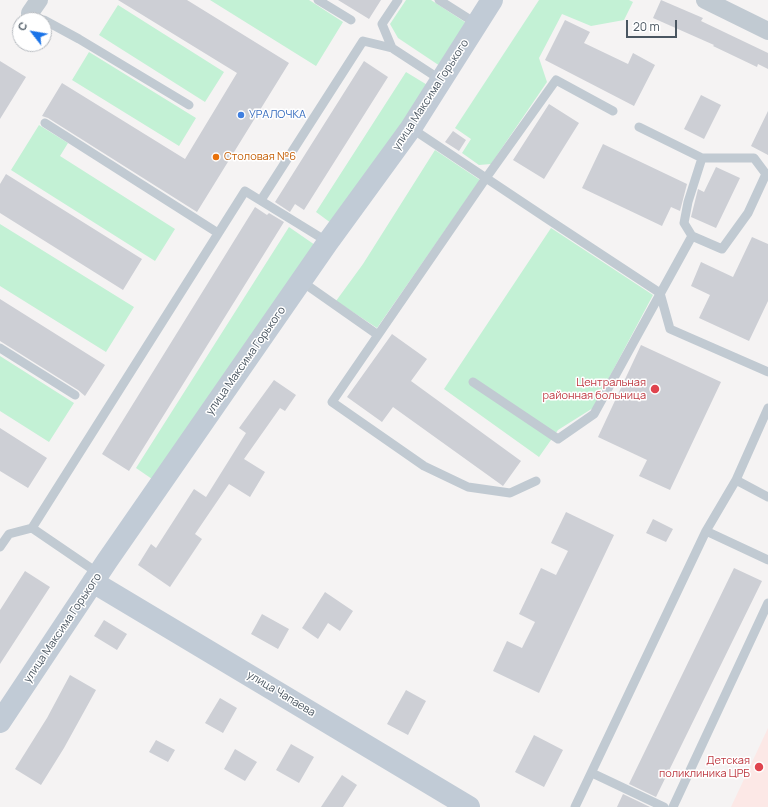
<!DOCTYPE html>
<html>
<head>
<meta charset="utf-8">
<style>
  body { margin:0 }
  #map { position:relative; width:768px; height:807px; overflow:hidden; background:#f5f3f3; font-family:Manrope,sans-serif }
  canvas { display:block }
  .north { position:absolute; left:12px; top:12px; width:40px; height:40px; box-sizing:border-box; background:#fff; border:1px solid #b7bbc0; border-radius:50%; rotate:301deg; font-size:11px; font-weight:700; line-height:16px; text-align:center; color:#4a5661 }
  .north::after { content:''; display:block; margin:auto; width:14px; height:18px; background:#1a73e8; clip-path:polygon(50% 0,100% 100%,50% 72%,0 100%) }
  .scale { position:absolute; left:626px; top:20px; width:51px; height:18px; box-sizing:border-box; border:2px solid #4a5661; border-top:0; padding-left:5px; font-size:12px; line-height:14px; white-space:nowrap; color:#4a5661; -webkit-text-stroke:3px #fff; paint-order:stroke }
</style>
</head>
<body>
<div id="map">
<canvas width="768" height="807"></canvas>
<div class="north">С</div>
<div class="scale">20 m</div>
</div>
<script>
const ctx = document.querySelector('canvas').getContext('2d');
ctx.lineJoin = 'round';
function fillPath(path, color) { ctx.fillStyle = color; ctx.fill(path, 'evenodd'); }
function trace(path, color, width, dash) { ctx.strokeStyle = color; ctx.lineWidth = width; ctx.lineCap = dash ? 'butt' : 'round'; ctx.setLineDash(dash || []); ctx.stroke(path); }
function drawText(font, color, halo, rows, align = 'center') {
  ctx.font = font + ' Manrope,sans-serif'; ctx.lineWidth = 3; ctx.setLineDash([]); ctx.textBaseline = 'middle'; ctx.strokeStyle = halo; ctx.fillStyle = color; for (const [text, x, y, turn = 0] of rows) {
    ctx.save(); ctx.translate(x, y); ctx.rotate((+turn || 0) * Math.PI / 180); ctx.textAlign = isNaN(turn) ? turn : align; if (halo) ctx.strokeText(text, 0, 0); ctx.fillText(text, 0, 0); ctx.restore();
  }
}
fillPath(new Path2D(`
  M768 728V807H731Z`), '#fce8e6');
fillPath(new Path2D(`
  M210 0H309L343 22 316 66Z
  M406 0H431L468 24 440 66 398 38 390 24Z
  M539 0H629L633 2 624 20 591 26 562 14 539 58 547 82 491 164 479 165 462 153 471 139 455 128Z
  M118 5 224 72 205 102 99 35Z
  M89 52 196 118 179 146 72 80Z
  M406 72 429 86 331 223 316 212Z
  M39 125 68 143 60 156 175 229 155 261 11 170Z
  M435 150 480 180 377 328 336 301 363 264Z
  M0 224 134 307 106 352 0 286Z
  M289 227 315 245 152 479 136 468Z
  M551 228 653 295 593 408 558 430 539 457 444 389Z
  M0 356 74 403 49 442 0 411Z`), '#c3f1d5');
fillPath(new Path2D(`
  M118 0H187L289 63 197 212 48 118 42 116 62 83 185 159 237 73Z
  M338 0H381L369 19Z
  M661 0 703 18 701 21 768 53V69L758 64 757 67 713 46 714 45 653 18Z
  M565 20 590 32 584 43 628 64 633 53 655 65 634 106 545 60Z
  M0 61 26 77 0 119Z
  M364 61 388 77 304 210 295 204 290 212 275 202Z
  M701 95 721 105 704 139 684 129Z
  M549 104 579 123 544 179 513 160Z
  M768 111V155L751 146Z
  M453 131 466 140 459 151 445 142Z
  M603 144 687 184 680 211 671 207 662 226 582 188Z
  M716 167 740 178 716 228 691 217 698 189 704 192Z
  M6 174 142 259 123 290 0 213V184Z
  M255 207 267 215 269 213 284 222 129 471 102 454Z
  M752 237 768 244V301L749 341 699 318 710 295 691 286 701 262 733 277Z
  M0 299 105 365 85 396 78 390 0 341Z
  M392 334 427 359 411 381 521 461 503 486 393 407 382 422 347 397Z
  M641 345 721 382 670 490 639 476 647 460 598 437Z
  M274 380 296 395 285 411 280 408 244 459 265 472 250 497 229 484 195 534 202 539 170 587 138 565 151 544 156 548 194 489 206 497 246 433 239 428Z
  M0 428 47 458 28 488 0 471Z
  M566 512 614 535 539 693 493 671 507 641 522 648 535 622 519 614 541 568 556 575 568 551 551 543Z
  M653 519 673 529 666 542 646 533Z
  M734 568 762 581 656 797 629 784Z
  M25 571 50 587 0 664V610Z
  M325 592 353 611 340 631 328 623 318 639 302 628Z
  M262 614 289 629 278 649 251 634Z
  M104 620 127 634 117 650 94 636Z
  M70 675 96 690 64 748 41 785 15 769 47 718Z
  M406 690 426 701 408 735 387 724Z
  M220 698 237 708 223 733 205 723Z
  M534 735 563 750 544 787 515 772Z
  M156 740 175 750 168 762 149 752Z
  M291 744 314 757 299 783 276 770Z
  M235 749 257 762 245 781 224 769Z
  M342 775 357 785 343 807H321Z
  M623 794 650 807H617Z`), '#cdcfd5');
trace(new Path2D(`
  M318 0 351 20
  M439 0 477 24
  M44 20 79 39 189 105
  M392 48 382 24 398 0
  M45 123 218 233
  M411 128 546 218 660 293 670 329 768 372
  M261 200 363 41 392 48 441 80
  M692 236 684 223 688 202 702 158
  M301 281 378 335 332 402 424 466 468 487 510 493 536 481
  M378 335 486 178 556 80 613 111
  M0 348 75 395
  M473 382 558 439 594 414 692 236 722 249 748 213 766 174 754 158H702L639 127
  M736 480 768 497
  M32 528 245 191 328 242
  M706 531 736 480 768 408
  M0 547 9 534 32 528 98 573
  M592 773 664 807
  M575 807 706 531 768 560
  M673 807 768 603`), '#c1cad2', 9);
trace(new Path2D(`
  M705 0 768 31
  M30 13 39 0`), '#c1cad2', 18);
trace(new Path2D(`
  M93 582 469 807
  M0 722 107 561 328 242 411 128 492 0`), '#c1cbd6', 22);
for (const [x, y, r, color] of [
  [241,115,4,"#3f7fe0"],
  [216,157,4,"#e8710a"],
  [655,389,5,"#e0444e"],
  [759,767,5,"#e0444e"]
]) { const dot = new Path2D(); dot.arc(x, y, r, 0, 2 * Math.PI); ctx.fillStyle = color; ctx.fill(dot); trace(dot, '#fff', 1.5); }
drawText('11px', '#4a5661', '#fff', [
  ["улица Максима Горького",431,95,-57],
  ["улица Максима Горького",246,361,-55],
  ["улица Максима Горького",63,628,-56],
  ["улица Чапаева",281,694,31]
]);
drawText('11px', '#366cbe', '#fff', [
  ["УРАЛОЧКА",249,115]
], 'left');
drawText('11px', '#c56008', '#fff', [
  ["Столовая №6",224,157]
], 'left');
drawText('11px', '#be3a42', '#fff', [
  ["Центральная",646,383],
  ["районная больница",646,396],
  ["Детская",750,761],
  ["поликлиника ЦРБ",750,774]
], 'right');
</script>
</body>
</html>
